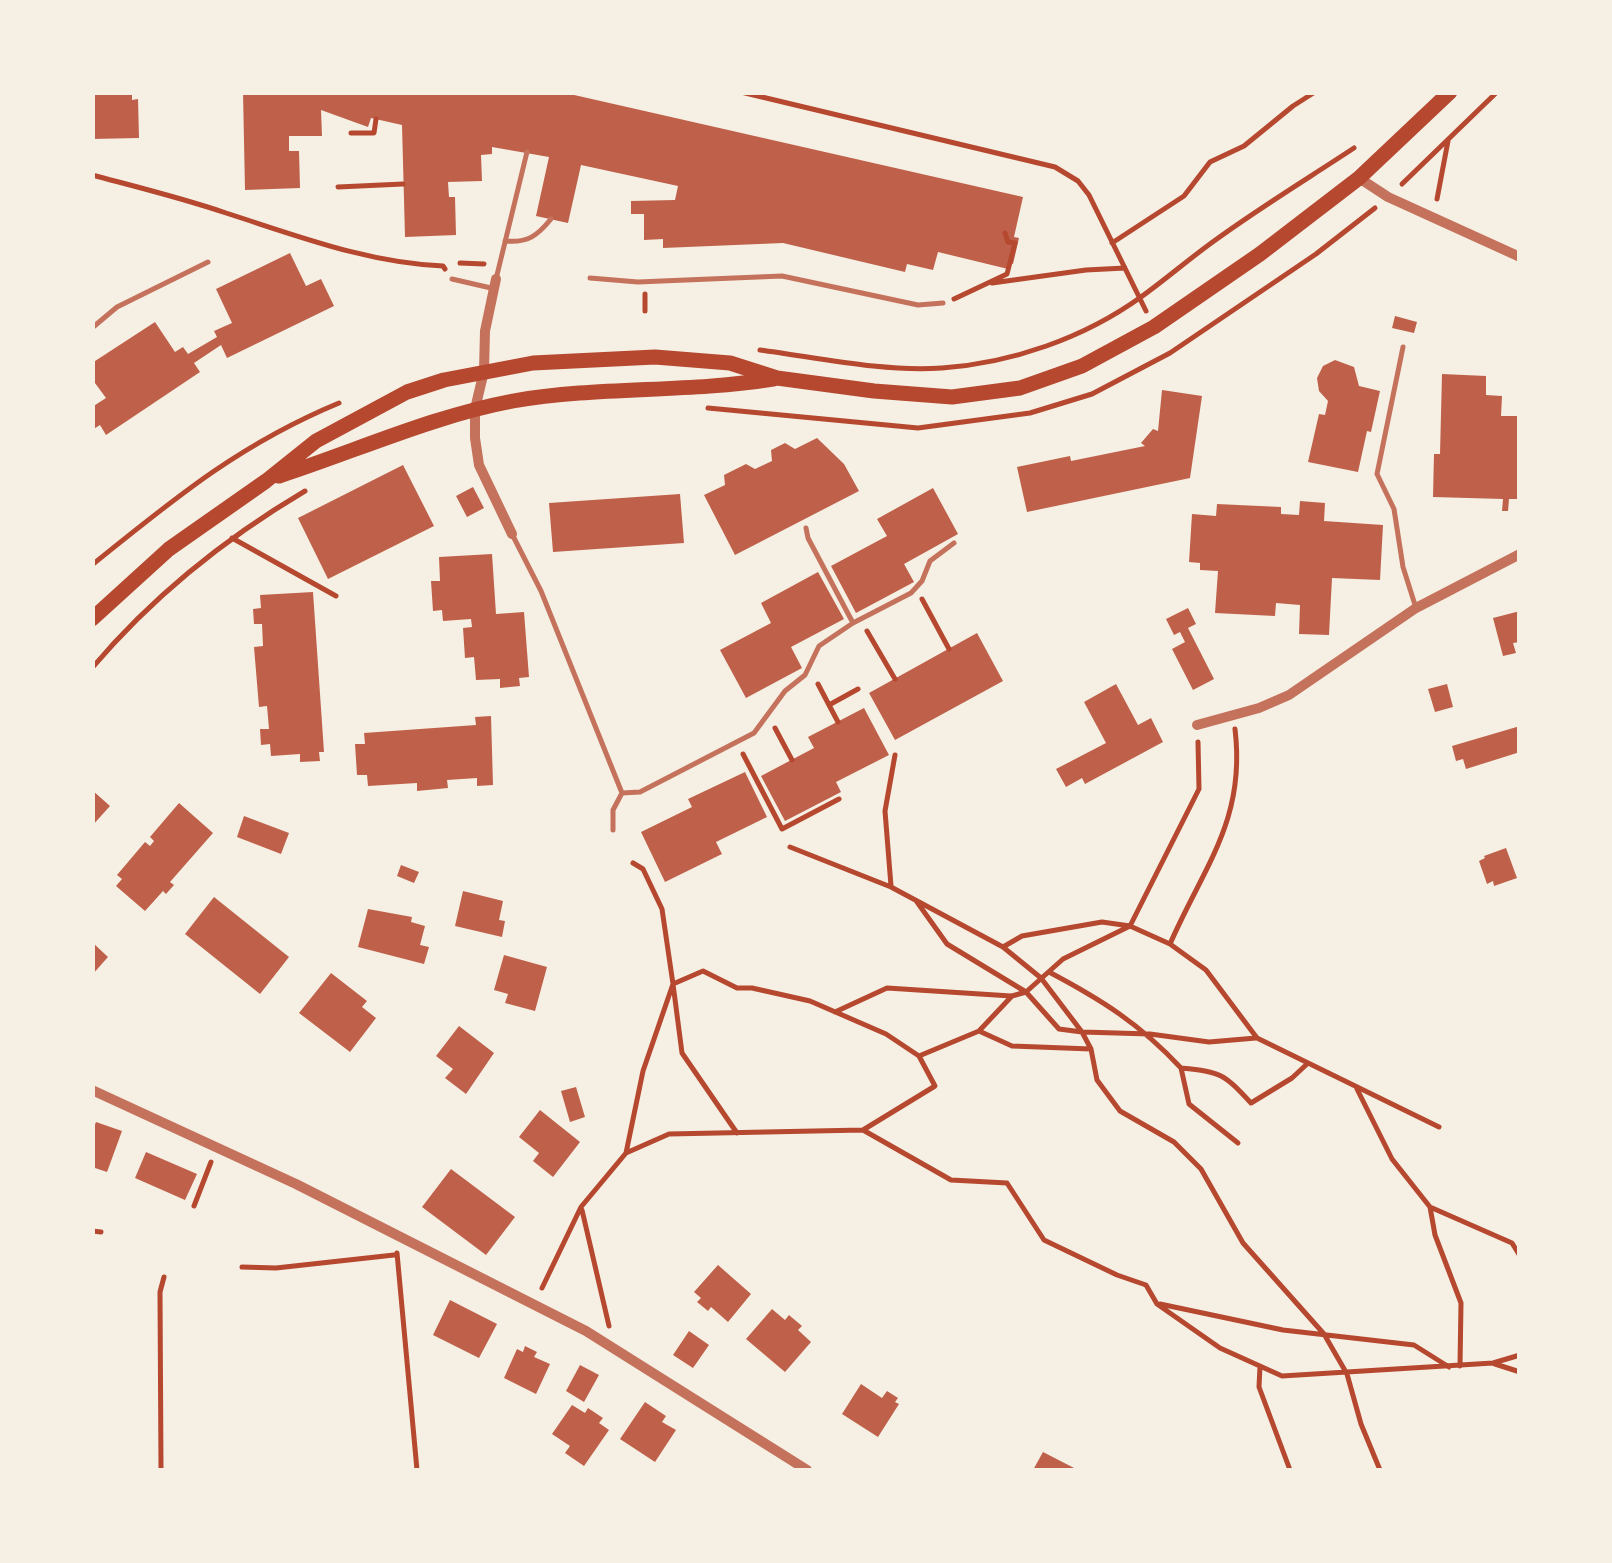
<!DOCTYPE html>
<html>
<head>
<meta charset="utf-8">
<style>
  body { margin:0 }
  #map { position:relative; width:1612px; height:1563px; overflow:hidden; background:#f6efe4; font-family:"Open Sans",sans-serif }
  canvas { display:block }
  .frame { position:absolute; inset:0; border:95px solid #f6efe4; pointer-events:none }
</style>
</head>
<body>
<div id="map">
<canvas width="1612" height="1563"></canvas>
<div class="frame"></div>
</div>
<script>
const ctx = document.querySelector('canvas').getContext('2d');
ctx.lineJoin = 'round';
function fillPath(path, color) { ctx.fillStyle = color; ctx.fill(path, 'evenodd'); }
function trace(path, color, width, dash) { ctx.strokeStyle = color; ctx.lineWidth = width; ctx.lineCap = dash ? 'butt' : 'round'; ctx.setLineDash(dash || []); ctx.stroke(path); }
fillPath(new Path2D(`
  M92 92H132V100L138 99 139 138 92 139Z
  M243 92H561L1023 197 1014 237 1019 238 1013 264 1009 263 1008 269 938 252 933 270 907 264 905 272 783 243 663 248V239L644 240V214H631V201L675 200 678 186 581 165 568 223 536 216 549 157 492 147V154L481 155 482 181 448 182 449 197H455L456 235 405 237 402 125 371 118 368 127 321 110 322 136H289V151H299L300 188 245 190Z
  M290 253 306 286 321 279 334 306 227 358 221 345 194 363 200 372 106 435 100 425 92 430V407L106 398 92 379V363L155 322 175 352 183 347 188 354 217 337 214 331 232 323 216 289Z
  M1395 316 1417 322 1414 333 1392 328Z
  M1335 360 1354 367 1359 386 1380 391 1371 432 1367 431 1358 472 1308 462 1319 414 1325 415 1328 401 1319 391 1317 378 1323 366Z
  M1442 374 1486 376V395L1502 396 1501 416H1520V499H1509L1508 511H1502L1503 499 1433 497 1434 454H1440Z
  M1162 390 1202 396 1190 478 1027 512 1017 467 1070 456 1071 461 1145 446 1141 443 1153 429 1158 431Z
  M817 438 844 464 859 491 735 555 704 495 725 485 724 475 746 464 755 469 772 461 771 450 785 443 795 449Z
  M403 465 434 526 328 579 298 518Z
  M473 487 484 508 467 517 456 496Z
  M933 488 958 534 904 564 914 582 856 613 831 566 887 536 877 519Z
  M680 494 684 543 553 552 549 503Z
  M1300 501 1325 503 1324 521 1383 525 1380 580 1332 578 1329 635 1299 634 1300 605 1276 603 1275 616 1215 613 1218 571 1200 570V563L1189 562 1192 514 1216 516 1217 504 1281 507V514L1299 515Z
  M492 554 496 614 524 612 529 677 519 678 520 686 500 688V679L476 680 474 657 465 658 463 628 472 627 471 619 443 621 442 610 433 611 431 581H440L439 557Z
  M818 572 844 619 791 647 802 668 746 698 720 650 771 623 761 603Z
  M313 592 324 752H319L320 761 300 762V754L271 756 270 744 261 745 260 729H269L267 706 259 707 254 647 263 646 262 624H254L253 609 261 608 260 595Z
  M1188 608 1196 624 1188 628 1214 679 1193 690 1172 649 1185 642 1180 632 1174 635 1166 619Z
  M1520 611V642L1513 643 1516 653 1503 656 1493 618Z
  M977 633 1003 681 895 740 869 693Z
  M1116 684 1138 725 1151 718 1163 742 1085 784 1082 778 1066 787 1056 769 1106 743 1084 702Z
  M1447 684 1453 707 1435 712 1428 689Z
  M864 708 889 755 836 782 841 792 785 821 761 776 814 748 808 737Z
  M491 716 493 785 477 786V778L447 780 448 788 417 791V783L368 786 367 775H357L355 744H365L364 733 476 725 475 717Z
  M1520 726V752L1466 769 1463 759 1456 761 1452 746Z
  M745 772 767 817 716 842 722 854 665 882 641 832 692 807 688 799Z
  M92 790 110 806 92 826Z
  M179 803 213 833 170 882 174 885 166 894 163 891 145 911 116 886 122 879 117 875 145 842 150 846 154 841 150 837Z
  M244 816 289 833 281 854 237 837Z
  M1506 848 1517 878 1494 886 1493 881 1487 884 1479 861 1485 858 1484 856Z
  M401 865 419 872 414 883 397 876Z
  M463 891 503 901 499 920 505 921 502 937 455 926Z
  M214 897 289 957 260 994 185 934Z
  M368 909 412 917 411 922 425 926 420 945 429 947 424 964 358 947Z
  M92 942 108 957 92 975Z
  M504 955 547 967 535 1011 505 1003 508 994 494 990Z
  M331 973 367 1001 362 1007 376 1018 350 1052 299 1013Z
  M459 1026 494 1053 466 1094 445 1078 453 1069 436 1056Z
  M576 1087 585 1117 570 1122 561 1091Z
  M540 1110 580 1142 553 1177 533 1161 539 1153 519 1137Z
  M96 1122 122 1131 107 1172 92 1167V1132Z
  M146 1152 197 1174 185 1200 135 1178Z
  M451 1169 515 1217 486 1255 422 1207Z
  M718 1265 751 1294 728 1322 711 1307 708 1311 697 1302 701 1298 694 1292Z
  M450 1300 497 1324 479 1358 433 1335Z
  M772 1309 785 1320 789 1315 802 1326 798 1330 811 1342 785 1372 746 1339Z
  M689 1331 709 1345 693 1368 673 1355Z
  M525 1346 537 1352 534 1357 550 1364 536 1394 504 1378 517 1349 523 1352Z
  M580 1365 599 1375 584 1402 566 1391Z
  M861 1384 882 1398 887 1391 898 1398 895 1402 899 1404 878 1437 842 1414Z
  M645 1402 666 1416 662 1422 676 1430 655 1462 620 1439Z
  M572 1405 585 1413 588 1408 603 1418 599 1423 609 1430 584 1466 565 1453 570 1446 552 1434Z
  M1043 1452 1078 1470H1033Z`), '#bf614a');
trace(new Path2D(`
  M741 92 1055 167 1078 181 1089 195 1146 311
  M351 133H374L376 119
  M92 175C137 187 182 198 226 213 298 236 368 263 443 266L445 269
  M1402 184 1497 92
  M338 187 403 184
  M1437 199 1448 141
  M1112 243 1184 196 1210 162 1244 146 1293 106 1315 92
  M460 263 484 264
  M992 283 1086 270 1125 268
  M645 294V311
  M954 299 1007 274 1015 243 1008 242 1005 233
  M760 350C820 358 882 372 942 368 1012 363 1084 338 1141 297 1166 279 1189 259 1214 241 1259 208 1307 179 1354 148
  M708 408 918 428 1030 413 1092 394 1170 353 1316 254 1375 208
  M232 538 336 596
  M92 565C175 498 240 444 339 403
  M922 599 949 649
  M867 631 895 679
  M92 668C153 596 224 539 305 491
  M818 684 829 705 858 689
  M829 705 838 722
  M775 728 792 760
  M743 754 782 829 839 799
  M790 847 891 887 1003 947 1022 936 1102 922 1130 926 1170 944 1206 970 1257 1038 1439 1127
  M891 886 885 811 895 755
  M917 902 947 944 1026 992 1059 1029 1082 1032 1091 1049 1097 1080 1120 1111 1174 1142 1201 1169 1243 1243 1324 1334 1347 1374 1361 1424 1380 1470
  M1170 944C1204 866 1246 820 1235 729
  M1003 947 1041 978 1082 1032 1150 1034 1209 1042 1256 1038
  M1049 972C1102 1000 1140 1024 1181 1068 1221 1072 1223 1073 1251 1103L1292 1078 1307 1064
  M835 1012 887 988 1011 996
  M979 1031 1012 1046 1091 1049
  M919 1056 979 1031 1012 996 1026 992 1063 959 1130 926 1199 789 1198 742
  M1181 1068 1189 1104 1238 1143
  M1357 1089 1392 1159 1430 1207 1512 1243 1520 1256
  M737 1133 682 1053 673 984 703 971 737 988H752L810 1001 886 1034 919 1056 935 1086 863 1130
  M626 1153 643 1071 673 984 662 909 643 869 633 863
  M194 1206 211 1162
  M1430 1207 1435 1235 1461 1303 1460 1366
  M582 1210 609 1326
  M92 1231 101 1232
  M397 1253 417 1470
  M242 1267 276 1268 394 1255
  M542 1288 581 1207 626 1153 669 1134 863 1130 951 1180 1007 1183 1044 1240 1117 1275 1146 1285 1157 1304 1220 1348 1282 1376 1493 1363 1520 1355
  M1160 1304 1283 1330 1414 1345 1449 1367
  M1495 1364 1520 1372
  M1260 1366 1259 1387 1290 1470
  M161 1470 160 1292 164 1277`), '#b5482f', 5);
trace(new Path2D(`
  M505 241C528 243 537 236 551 219
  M590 278 638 282 782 276 918 305 943 303
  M452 279 491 288
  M496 279 527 152
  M92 328 117 307 208 262
  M1403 347 1377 474 1394 509 1403 567 1416 608
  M513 536 541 591 622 793 613 810V830
  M853 623 911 593 922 581 930 561 954 543
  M622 793 640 792 754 733 785 691 805 675 819 646 853 623 808 538 806 528`), '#c5725c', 5);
trace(new Path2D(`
  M1359 178 1388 197 1520 257
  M496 279 485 331 484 371 475 409V438L479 465 512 534
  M1197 725 1259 708 1289 695 1416 608 1520 554
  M92 1090 296 1184 586 1331 807 1470`), '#c5725c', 10);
trace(new Path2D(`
  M279 476C356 451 433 416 513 401 599 386 687 393 773 379
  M92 619 169 549 266 481 316 441 407 392 444 380 533 363 655 357 730 363 777 378 874 391 952 397 1020 388 1082 366 1154 327 1260 254 1359 178 1450 92`), '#b5482f', 15);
</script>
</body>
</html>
